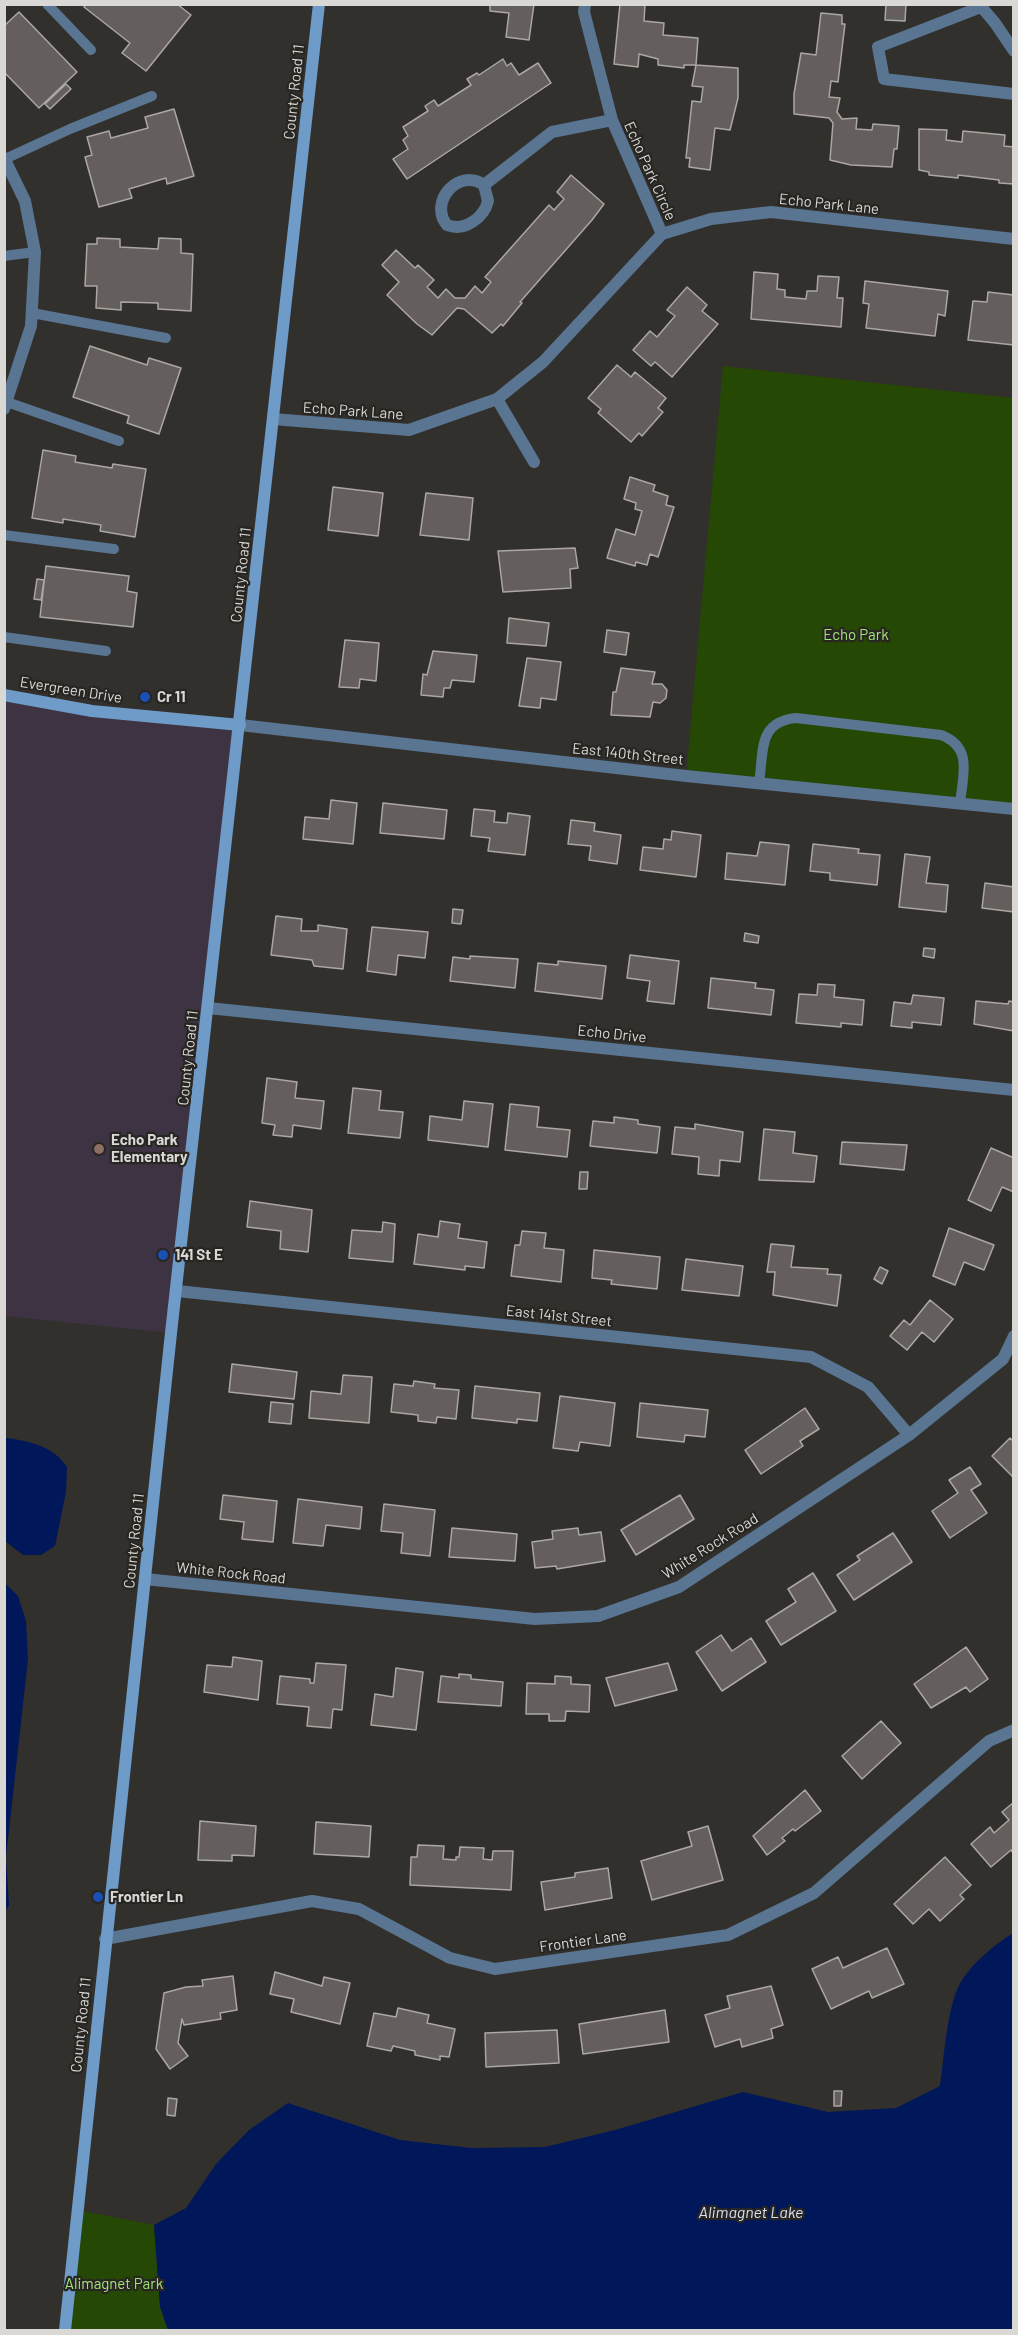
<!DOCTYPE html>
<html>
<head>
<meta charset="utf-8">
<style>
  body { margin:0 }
  #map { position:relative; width:1018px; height:2335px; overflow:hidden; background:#32302c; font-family:Barlow,sans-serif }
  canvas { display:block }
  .frame { position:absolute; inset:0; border:6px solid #d9d8d5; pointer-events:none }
</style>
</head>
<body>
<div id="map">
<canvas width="1018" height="2335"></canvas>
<div class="frame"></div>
</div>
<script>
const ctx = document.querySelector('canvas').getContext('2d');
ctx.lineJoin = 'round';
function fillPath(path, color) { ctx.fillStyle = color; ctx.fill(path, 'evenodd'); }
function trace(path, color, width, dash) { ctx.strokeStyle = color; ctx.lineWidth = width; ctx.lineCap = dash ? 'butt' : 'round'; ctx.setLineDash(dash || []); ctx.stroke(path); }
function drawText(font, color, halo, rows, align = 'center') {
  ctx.font = font + ' Barlow,sans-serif'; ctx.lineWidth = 4.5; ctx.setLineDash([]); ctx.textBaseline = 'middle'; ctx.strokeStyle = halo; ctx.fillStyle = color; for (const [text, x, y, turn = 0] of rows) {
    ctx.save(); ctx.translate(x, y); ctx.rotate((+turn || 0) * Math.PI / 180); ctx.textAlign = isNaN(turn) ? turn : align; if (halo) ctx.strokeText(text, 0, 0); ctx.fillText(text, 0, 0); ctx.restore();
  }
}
fillPath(new Path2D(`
  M4 695 240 725 171 1333 5 1316Z`), '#3e3343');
fillPath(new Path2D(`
  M723 366 1013 398V809L686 776Z
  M77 2210 154 2225 160 2307 168 2330H65Z`), '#254805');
fillPath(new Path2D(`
  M7 1438C32 1442 53 1446 67 1467L66 1492 55 1546 41 1555H23L5 1541 4 1439Z
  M5 1583 18 1596 26 1621 28 1659 6 1857 9 1905 5 1912Z
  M1013 1933V2330H168L160 2307 154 2225 186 2208 216 2164 249 2130 288 2103 400 2140 471 2148 545 2147 615 2130 743 2092 828 2112 896 2108 940 2086C944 2059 947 2003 962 1980 974 1962 995 1944 1013 1933Z`), '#001759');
const building = new Path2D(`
  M86 4H177L191 15 146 71 122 53 130 43 84 7Z
  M490 4H534L529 40 506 37 509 13 490 11Z
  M620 4H645L644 21 664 23 663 35 698 38 696 65H684V68L658 65V59L639 54 638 67 614 64Z
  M886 4H906L905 21 885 20Z
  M19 12 77 72 39 108 4 72V26Z
  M821 13 842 15V24H845L838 82 831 81 829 97 840 98 837 112 842 119 857 118 856 129 872 130 873 124 899 126 897 149H894L892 167 851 165 830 160 833 123 829 118 794 114V94L801 53 816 55Z
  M503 59 507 66 511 63 519 75 538 63 551 83 407 179 393 159 408 149 403 140 408 136 403 127 428 111 425 106 434 100 438 106 471 85 467 79 477 73 479 75Z
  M696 65 738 68V98L730 130 715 128 710 170 689 167 690 158H686L692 101 701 102 703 87 692 86Z
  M66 84 71 89 50 109 45 104Z
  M174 109 194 176 167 184 166 178 129 189 132 198 99 207 85 157 92 155 87 137 109 131 111 138 148 128 145 117Z
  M919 129 947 130 946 140 962 142 963 131 1005 135 1004 146 1014 147V184L999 183V180L958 175V178L929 175V172L919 170Z
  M571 175 604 204 592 220 520 302 522 303 503 326 501 324 492 333 464 309 457 308 432 335 417 324 387 295 399 282 382 265 396 250 415 268 418 265 434 280 427 287 438 298 446 289 455 298H465L475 286 482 293 491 282 485 277 549 205 554 210 564 199 557 192Z
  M97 238 120 239V247L158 249 159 238 181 239V253L193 254 191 311 158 309V303L121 302V310L96 308 97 286H85L87 244H97Z
  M754 272 778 274 777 289 785 290V297L806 299 807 291H817L818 276 839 277 837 298H843L841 327 751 319Z
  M865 281 948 291 945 316 938 314 935 336 866 328 869 304 863 303Z
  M687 287 707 305 702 311 718 324 672 377 655 362 651 366 633 350 650 331 657 337 675 316 667 310Z
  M988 292 1014 295V345L968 340 973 301 987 302Z
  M90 346 147 365 149 358 181 368 159 434 127 423 129 416 73 397Z
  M617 365 631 377 635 372 666 398 658 408 663 412 642 436 639 433 631 442 598 413 601 409 588 398Z
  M43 450 76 456 75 462 112 468 113 464 146 469 135 537 100 531 101 525 63 519V523L32 518Z
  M630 477 655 485 653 491 668 496 666 505 674 507 658 557 650 554 647 565 636 562 635 566 607 558 616 529 635 535 642 511 635 509 636 503 624 499Z
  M333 487 383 493 378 536 328 530Z
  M426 493 473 498 469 540 420 535Z
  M575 548 578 568 570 569 571 588 503 592 498 551Z
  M46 566 129 576 127 591 137 593 133 627 40 617Z
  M37 579 44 580 41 600 34 599Z
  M509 618 549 623 546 646 507 643Z
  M607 630 629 633 626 655 604 652Z
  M345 640 379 643 376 681 360 679 359 688 339 687Z
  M433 651 477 655 474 682 452 680 450 688H444L443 697 421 695 423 674 427 675Z
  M527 658 561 662 556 700 541 698 540 708 519 706Z
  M621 668 655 672 652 684H662L667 690 666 698 660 703 653 702 650 717 611 715 613 692H616Z
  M331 800 357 803 353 844 303 839 305 817 329 819Z
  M383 803 447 810 444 839 380 833Z
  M474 809 495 811 494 822 507 823 508 813 530 816 525 855 488 851 490 838 471 836Z
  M571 820 595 823 594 831 621 835 617 864 589 860 591 846 568 844Z
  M672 831 701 835 696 877 640 870 643 847 663 849 664 839 671 840Z
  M760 842 789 845 785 885 725 879 727 853 757 856Z
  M813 844 859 849 858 853 880 855 877 885 830 880V873L810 871Z
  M905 854 930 857 926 883 948 885 946 912 899 907Z
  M985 883 1014 887V912L982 908Z
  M453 909 463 910 461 924 452 923Z
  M276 916 302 919 301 931H318V925L347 929 343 969 314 966 312 960 271 955Z
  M372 927 428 932 425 958 398 955 396 975 367 971Z
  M745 933 759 936 758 943 744 941Z
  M924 948 935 949 934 958 923 956Z
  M630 955 679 961 674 1004 647 1001 650 981 627 978Z
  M470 956 518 959 515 988 450 981 453 957 470 959Z
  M558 961 606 966 602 999 535 991 538 963 558 965Z
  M711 978 756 983 755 988 774 990 771 1015 708 1008Z
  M818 984 835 985 834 997 864 1000 862 1025 841 1023V1027L796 1023 799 994 817 995Z
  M913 995 944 998 941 1025 912 1022V1028L891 1026 894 1002 911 1004Z
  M976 1001 1008 1004 1009 1001 1014 1002V1031L974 1024Z
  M267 1078 297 1082 295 1098 324 1101 321 1129 293 1125 292 1137 273 1135 275 1125 262 1123Z
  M353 1088 381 1091 379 1110 403 1112 400 1138 348 1133Z
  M464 1101 493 1104 488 1147 428 1140 430 1116 462 1120Z
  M510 1104 539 1107 537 1127 570 1130 567 1157 505 1150Z
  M614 1117 638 1120V1124L660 1127 657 1153 590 1146 593 1121 614 1123Z
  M695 1124 743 1132 740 1162 720 1160 719 1176 698 1174 699 1157 672 1154 675 1127 695 1129Z
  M764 1129 795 1132 793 1153 817 1156 814 1182 759 1180Z
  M842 1142 907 1145 904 1170 840 1164Z
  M991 1148 1014 1158V1192L1002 1187 991 1211 968 1200Z
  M580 1172H588L587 1189H579Z
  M250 1201 312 1210 308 1252 280 1249 281 1231 247 1227Z
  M440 1221 460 1224 458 1238 487 1242 484 1268 465 1266V1270L414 1264 418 1234 438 1237Z
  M383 1222 395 1224 393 1262 349 1258 352 1230 382 1232Z
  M949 1228 994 1245 984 1270 964 1262 955 1285 933 1276Z
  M522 1231 546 1233 544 1248 564 1250 561 1282 511 1276 515 1245H520Z
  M771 1244 794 1246 791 1267 828 1269 827 1274 841 1275 837 1306 773 1295 775 1272H767Z
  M594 1250 660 1257 657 1289 611 1284 612 1280 592 1278Z
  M686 1259 743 1266 739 1296 682 1290Z
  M880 1267 888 1271 882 1284 874 1279Z
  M930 1300 953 1319 934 1342 922 1332 907 1350 890 1336 904 1320 910 1325Z
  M232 1364 297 1372 294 1399 229 1392Z
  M343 1375 372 1377 369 1423 309 1418 311 1391 341 1394Z
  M414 1381 435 1384 434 1388 459 1390 456 1419 437 1417 436 1423 418 1421V1415L391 1412 394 1384 413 1386Z
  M475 1386 540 1393 537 1421 517 1419V1423L472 1418Z
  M560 1396 615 1403 610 1446 580 1442 578 1451 553 1448Z
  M271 1402 293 1404 291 1424 269 1422Z
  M640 1403 708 1410 705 1437 685 1435 684 1442 637 1437Z
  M805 1408 819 1429 800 1441 803 1446 761 1474 745 1450Z
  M1010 1438 1014 1442V1478L992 1456Z
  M970 1467 981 1484 971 1490 987 1513 950 1538 932 1511 958 1493 949 1480Z
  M223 1495 277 1501 273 1542 242 1539 244 1522 220 1519Z
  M680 1495 694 1519 636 1555 621 1530Z
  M298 1499 362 1507 360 1529 326 1525 323 1546 293 1543Z
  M384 1504 435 1510 430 1556 401 1553 403 1533 381 1531Z
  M452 1528 517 1534 515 1561 449 1557Z
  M578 1528 579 1535 601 1532 605 1561 557 1569 556 1566 535 1568 532 1542 553 1539 552 1531Z
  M893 1533 912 1562 854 1600 837 1575 860 1560 857 1556Z
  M813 1573 836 1611 781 1645 766 1621 796 1602 788 1589Z
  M721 1635 732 1651 751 1638 766 1662 722 1691 696 1652Z
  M966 1647 988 1679 970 1692 966 1687 931 1708 914 1684Z
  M233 1657 262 1661 258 1700 204 1692 207 1665 232 1667Z
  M316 1663 346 1665 342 1710 333 1709 331 1728 307 1726 309 1707 277 1704 280 1676 310 1679V1683H314Z
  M668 1663 677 1690 615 1706 606 1678Z
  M396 1668 423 1672 416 1730 371 1725 375 1694 393 1697Z
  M459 1674 471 1675V1679L503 1682 501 1706 438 1702 441 1676 459 1678Z
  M555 1676 571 1677V1684L590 1685 589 1712 566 1711 565 1721H549V1714H526L527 1683 555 1684Z
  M881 1721 901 1743 862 1779 842 1756Z
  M805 1790 821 1811 795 1831 793 1829 782 1838 785 1841 767 1855 753 1836Z
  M1014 1802V1854L1011 1850 991 1867 971 1844 990 1827 994 1833 1009 1820 1002 1812Z
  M200 1821 256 1826 254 1856 232 1855V1861L198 1860Z
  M316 1822 371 1826 369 1857 314 1854Z
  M708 1826 723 1880 652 1900 641 1861 692 1846 688 1832Z
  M418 1845 444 1846 443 1859 456 1860V1857H459L460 1847 484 1848 483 1859 492 1860 493 1851H513L511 1890 410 1885 411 1857H417Z
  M945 1857 971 1885 960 1895 964 1899 940 1921 929 1909 913 1924 894 1904Z
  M608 1868 612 1898 545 1910 541 1882 575 1877V1873Z
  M887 1948 904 1984 872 1998 869 1991 831 2009 812 1969 838 1957 843 1968Z
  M275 1972 322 1986 324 1977 350 1983 340 2024 291 2012 294 1999 270 1994Z
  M233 1976 237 2010 220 2013 221 2019 184 2025 182 2019 178 2043 188 2056 170 2069 156 2049 164 1993 186 1987 203 1986 202 1980Z
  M771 1986 783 2025 771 2029 773 2038 742 2047 740 2039 715 2047 705 2015 730 2008 727 1996Z
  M398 2008 429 2015 427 2023 455 2029 449 2057 440 2056V2060L415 2055V2051L393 2046 391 2051 367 2046 374 2013 396 2017Z
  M665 2010 669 2042 583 2054 579 2024Z
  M557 2030 559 2063 486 2067 485 2033Z
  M834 2091H842L841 2106H834Z
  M168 2098 177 2099 175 2116 167 2115Z`);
fillPath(building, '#645e5d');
trace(building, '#aca6a4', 1.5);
trace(new Path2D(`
  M47 4 91 50
  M5 159 70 129 152 96
  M4 256 35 252
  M32 313 166 338
  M4 401 119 441
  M4 535 114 549
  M4 637 106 651
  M759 783C764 752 757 722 796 718L941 735C973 747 963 775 960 803`), '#597591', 10);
trace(new Path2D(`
  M585 4 584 12 612 120 662 234
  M979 4 995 23 1014 51
  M981 7 878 47 884 79 1014 94
  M4 158 25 201 35 252 31 326 4 409
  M484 185 488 201C484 218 464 232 447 225 428 202 459 167 484 185L552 132 612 120
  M497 399 534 462
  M273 419 409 430 497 399 543 362 662 234 711 219 771 212 1014 239
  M240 725 686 776 1014 809
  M208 1008 1014 1090
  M177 1291 811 1357 868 1387 909 1435
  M145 1579 535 1619 598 1616 679 1587 909 1435 1003 1359 1014 1336
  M105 1939 312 1901 359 1909 450 1958 495 1969 728 1935 814 1893 989 1741 1014 1730`), '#597591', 12);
trace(new Path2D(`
  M4 695 92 711 240 725
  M65 2330 171 1333 319 4`), '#6e9bc7', 12);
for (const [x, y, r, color] of [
  [145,697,6,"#1a4fb4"],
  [99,1149,6,"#8d6e63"],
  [163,1255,6,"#1a4fb4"],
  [98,1897,6,"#1a4fb4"]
]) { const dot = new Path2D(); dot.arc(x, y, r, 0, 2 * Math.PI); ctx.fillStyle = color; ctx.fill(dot); trace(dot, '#282622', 2); }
drawText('15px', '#d9d8d5', '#282622', [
  ["County Road 11",294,92,-84],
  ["Echo Park Circle",650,171,66],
  ["Echo Park Lane",829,204,6],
  ["Echo Park Lane",353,411,4],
  ["County Road 11",241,575,-84],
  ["Evergreen Drive",71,690,9],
  ["East 140th Street",628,754,6],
  ["Echo Drive",612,1034,6],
  ["County Road 11",188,1058,-84],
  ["East 141st Street",559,1316,6],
  ["County Road 11",134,1541,-84],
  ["White Rock Road",710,1546,-32],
  ["White Rock Road",231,1573,6],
  ["Frontier Lane",583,1941,-8],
  ["County Road 11",81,2025,-84]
]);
drawText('15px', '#a3e279', '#282622', [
  ["Echo Park",856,635],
  ["Alimagnet Park",114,2284]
]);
drawText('bold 15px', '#d9d8d5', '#282622', [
  ["Cr 11",157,697],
  ["Echo Park",111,1140],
  ["Elementary",111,1157],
  ["141 St E",175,1255],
  ["Frontier Ln",110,1897]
], 'left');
drawText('italic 16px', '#d5e0f4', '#282622', [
  ["Alimagnet Lake",751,2213]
]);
</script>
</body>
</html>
